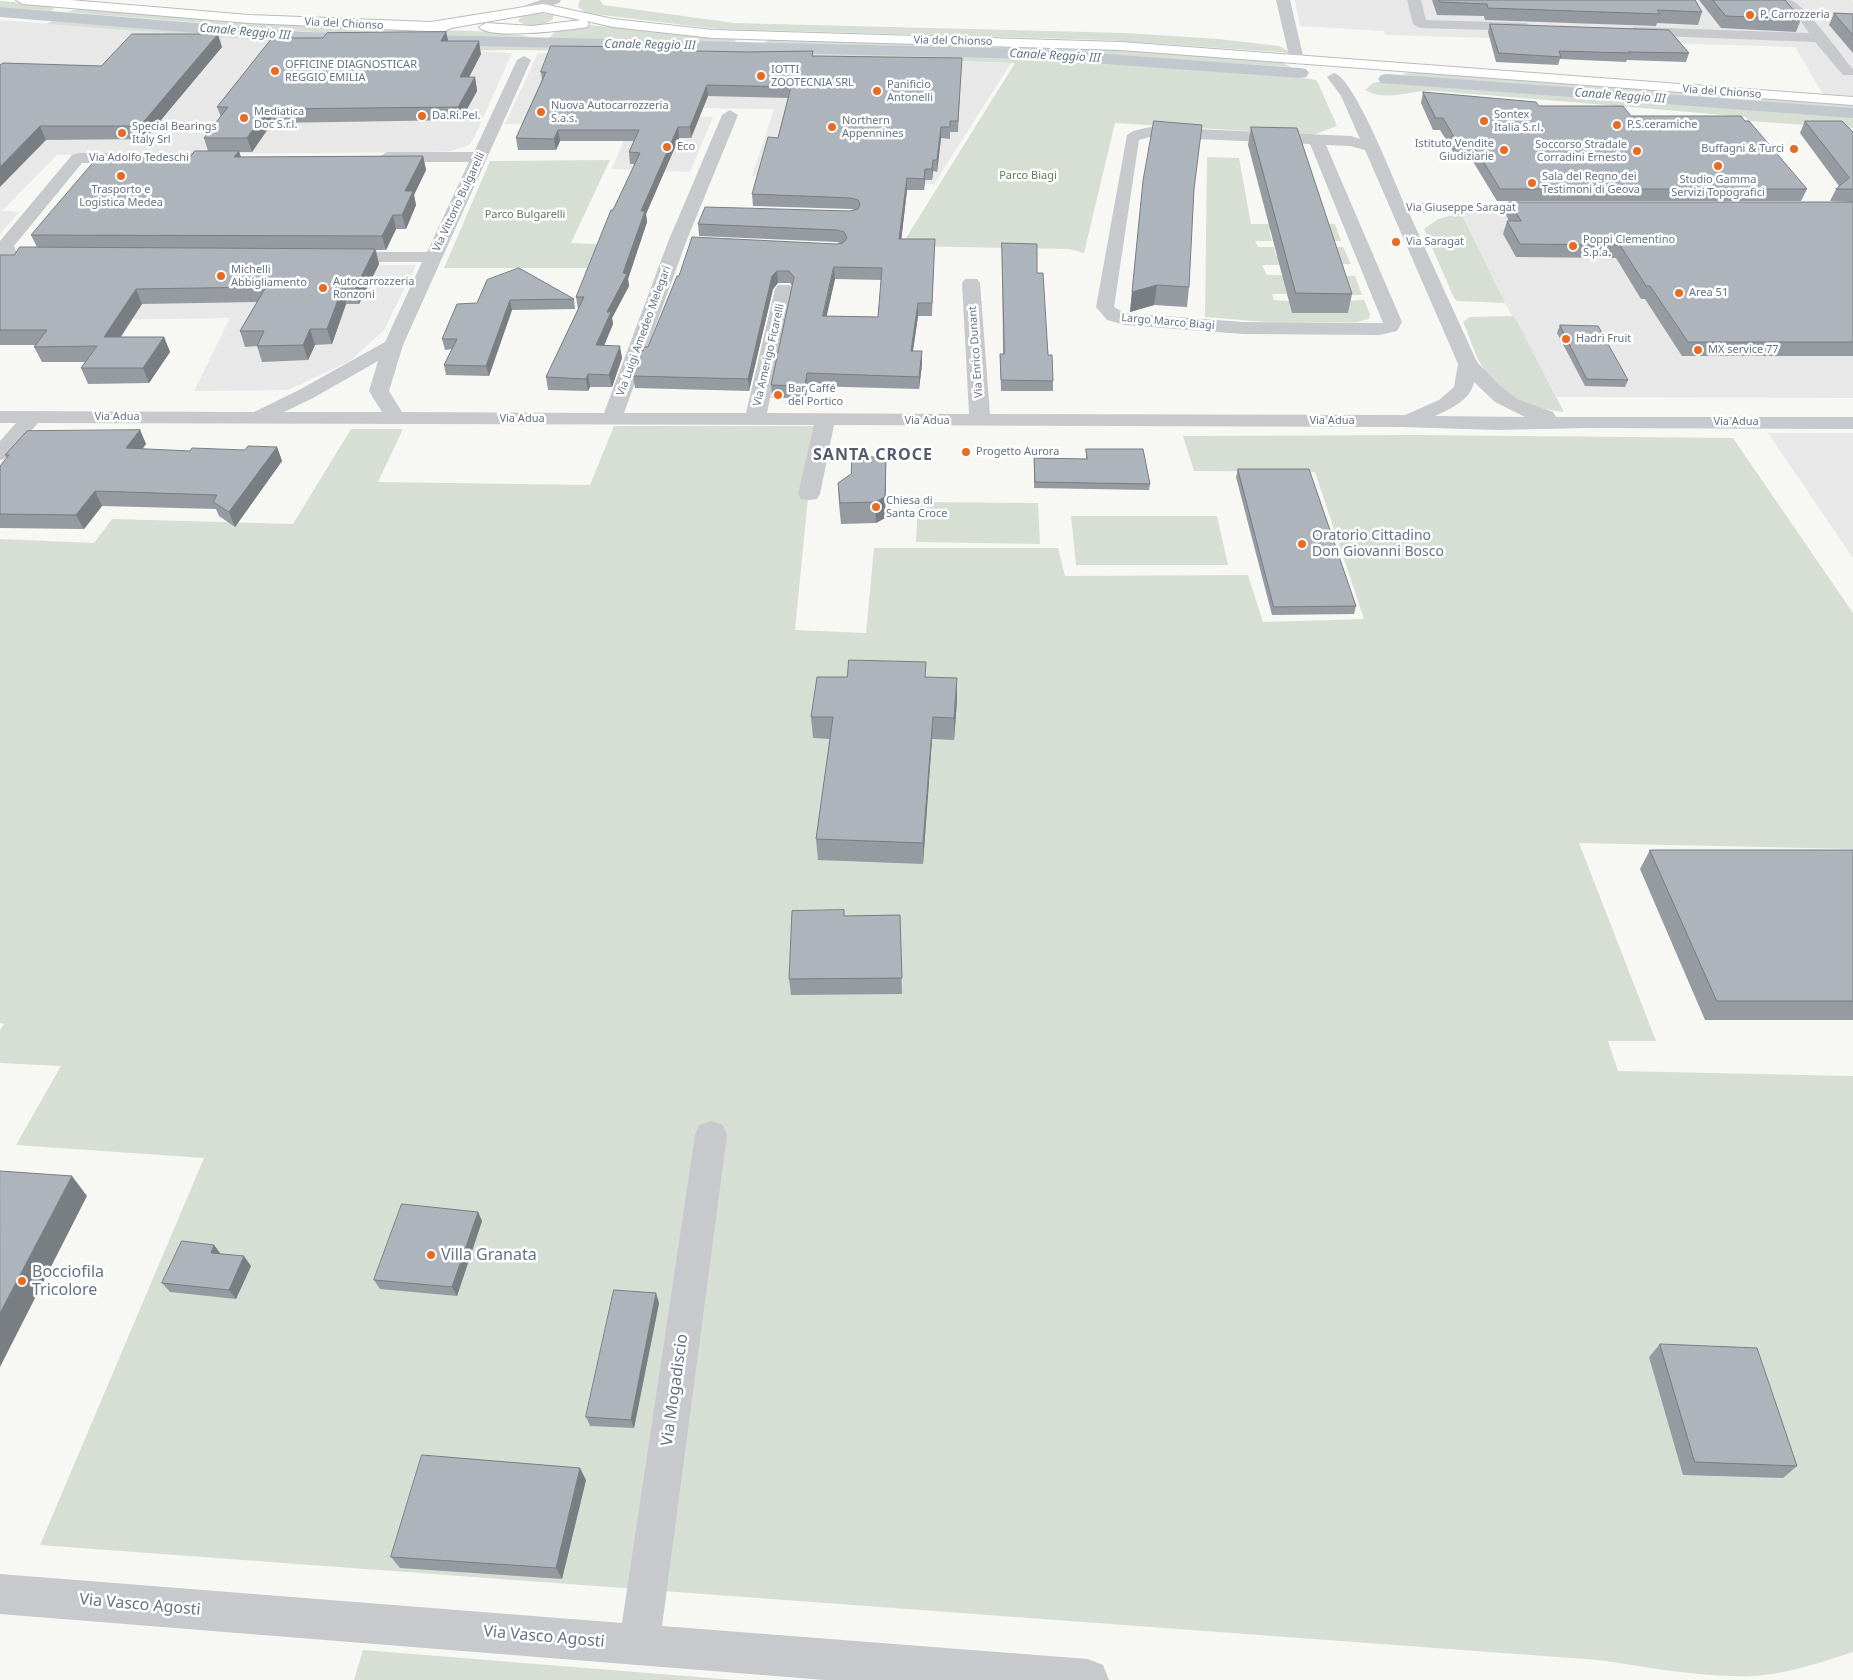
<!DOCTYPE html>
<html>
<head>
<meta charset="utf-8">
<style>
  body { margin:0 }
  canvas { display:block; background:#f7f7f4 }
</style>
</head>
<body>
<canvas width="1853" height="1680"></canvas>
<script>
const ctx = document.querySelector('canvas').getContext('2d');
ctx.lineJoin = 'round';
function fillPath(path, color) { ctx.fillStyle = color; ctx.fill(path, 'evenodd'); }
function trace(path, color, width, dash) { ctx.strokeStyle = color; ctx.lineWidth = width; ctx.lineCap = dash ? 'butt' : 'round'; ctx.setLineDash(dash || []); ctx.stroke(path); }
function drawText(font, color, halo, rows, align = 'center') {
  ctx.font = font + ' "Noto Sans",sans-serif'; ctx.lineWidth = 5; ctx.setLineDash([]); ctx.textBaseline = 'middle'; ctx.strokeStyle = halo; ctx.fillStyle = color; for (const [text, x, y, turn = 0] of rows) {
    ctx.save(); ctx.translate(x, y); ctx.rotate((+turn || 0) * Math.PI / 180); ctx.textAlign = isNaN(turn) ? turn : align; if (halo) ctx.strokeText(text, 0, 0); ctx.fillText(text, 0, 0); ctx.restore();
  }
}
fillPath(new Path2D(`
  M1295 0H1851L1853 2V96L1823 94 1795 47 1386 35 1384 31 1300 26Z
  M0 20 312 44 512 53 474 138 469 145 451 151 430 152 57 155 2 211 19 212 0 234Z
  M538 53 1011 63 934 184 752 176 774 109 697 108 693 116 713 117 690 172 612 169 631 123 505 124Z
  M1853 212V398L1557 397 1505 303 1461 213Z
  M0 256 29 268 416 265 384 330 350 361 288 390 194 391 230 318 25 321Z
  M1768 433H1853V558Z`), '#e7e8e7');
fillPath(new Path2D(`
  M580 0H600L603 5 734 23 1126 33 1218 39 1279 46 1288 51V53L1278 52 1105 40 717 29 586 13 578 7Z
  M0 1 51 5 54 9 51 11 0 7Z
  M84 8 323 26 498 32 532 37 326 33 66 12Z
  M539 13 553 15V19C544 26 528 28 518 21L523 15Z
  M54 20 344 41 730 50 723 53 519 50 423 51 312 44 47 24Z
  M589 25 732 38 736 41 735 43 548 39 556 31Z
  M770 39 1105 48 1279 61 1291 67 1054 52 762 44Z
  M757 52 1073 59 1292 76 1316 80 1318 83 1337 126 1313 135 1115 123 1084 253 1069 249 901 246 1015 63 760 55Z
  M1414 71 1853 103V110L1414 77 1402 74Z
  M1384 81 1394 83 1853 117V128L1748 121 1746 117C1643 108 1539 99 1435 91 1411 89 1388 103 1365 90L1373 83Z
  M1207 157 1239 158 1251 224H1335L1341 241H1324L1320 231 1269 230 1272 241H1255L1258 247H1274L1276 256 1329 257 1326 247H1343L1351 264 1262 265 1267 275 1355 276 1362 295H1342L1339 284H1285L1287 294H1272L1274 300 1289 301 1293 313H1348L1344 301 1364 300 1370 314 1369 319 1357 322H1266L1205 317Z
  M610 160 571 243 597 244 588 268H444L490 161Z
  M1461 213 1505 303 1457 301 1454 298 1424 229 1438 219Z
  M1514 316 1564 412C1534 409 1502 398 1485 371 1475 357 1470 337 1463 322L1470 317Z
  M614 426H815L795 630 866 633 874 548H1058L1065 576 1248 575 1263 622 1364 619 1315 472 1194 471 1183 436 1416 435 1733 438 1853 613V849L1579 843 1656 1041H1608L1618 1071 1853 1076V1652C1822 1662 1784 1675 1752 1676 1701 1678 1649 1667 1598 1660L40 1545 204 1158 16 1145 61 1066 0 1063V1030L4 1024 0 1023V539L94 543 112 519 293 524 351 429H403L378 482 590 485Z
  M918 502 1038 503 1040 544 916 542Z
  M1071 516H1217L1228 565H1076Z
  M363 1650 735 1680H354Z`), '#d7dfd5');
fillPath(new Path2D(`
  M0 7 307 32 1037 49 1300 68 1306 69 1309 73 1306 77 1300 78 1037 59 307 42 0 17Z
  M1387 74 1853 108V118L1381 83 1378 79 1381 75Z`), '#c1c9cf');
const major = new Path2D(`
  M16 0H70L249 15 431 22 543 4 613 19 713 30 1121 42 1853 97V105L1121 50 713 38 613 27 587 21 589 24 587 27 582 28C564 30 490 40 479 27L486 23 532 26 581 20 543 12 451 28 445 31H427L249 23 23 4Z`);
trace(major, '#b9bcc0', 2);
fillPath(new Path2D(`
  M541 0H561L559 3 528 13 521 9 523 6Z
  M1276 0H1290L1304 60 1302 63 1297 64 1290 60Z
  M1407 0H1421L1426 20 1526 23 1533 27 1526 31 1420 28 1413 24Z
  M1774 0C1779 0 1786 0 1790 0 1807 6 1839 53 1853 69V75H1843L1815 42 1634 35 1627 31 1634 27 1809 33 1800 20Z
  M524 56 531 60 403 345 389 391 402 412 604 413 668 242 722 115 730 110 738 115 686 242 624 413H746L775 289 778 285H790L793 289 767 413 969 414 962 283 965 279H977L980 283 990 414 1405 415 1439 400 1454 387 1458 364 1365 150 1350 146 1326 145 1402 322 1397 331 1379 335 1243 334 1125 325 1107 320 1096 307 1127 135 1133 131 1150 127 1351 136 1360 139 1341 96 1327 77 1334 73C1354 78 1394 180 1404 203H1544L1550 204 1552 208 1550 212 1544 213H1409L1477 362 1500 386 1519 400 1553 412 1556 417H1853V429L1587 428 1497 430 1402 427 834 425 820 494 817 499 809 500 801 499 798 494 814 425 38 423 7 458 0 460V441L16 423H0V411L254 412 299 390 385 342 422 262H341L335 261 332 257 335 253 341 252H427L469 162H387L379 157 387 152H474L517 60ZM1150 137 1310 144 1383 323 1243 322 1125 313 1114 307 1139 140ZM378 361 369 391 382 412H284L313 398ZM1474 382 1495 402 1525 417 1435 416C1450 409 1471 400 1474 382Z
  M78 153H226L234 158 226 163H82L14 246 16 251 51 252 54 256 51 260H3L0 255V241L72 155Z
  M711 1121 723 1125 727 1135 662 1626 1088 1659 1103 1665 1109 1680H825L0 1614V1574L622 1623 695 1135 699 1125Z`), '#c7c9cd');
fillPath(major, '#fff');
fillPath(new Path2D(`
  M1432 0H1695L1702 12 1698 25 1657 23 1656 26 1485 20 1484 16 1437 15Z
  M1699 0H1785L1801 19 1796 32 1721 28Z
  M1834 13 1853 14V53L1829 25Z
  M1490 24 1689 53 1686 62 1627 60 1626 62 1560 59 1558 65 1496 62 1488 32Z
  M446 32 448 41 481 54 469 77H475L477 91 461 120 272 123 252 152H239L241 157 423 156 426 170 414 195 416 205 406 229H396L386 250H376L379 264 359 304H346L332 344 315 345 308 360 262 362 257 346 245 347 240 331 257 302 142 304 121 337H164L170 352 149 383 88 384 81 368 85 362H42L34 347 35 345H0V255H14L37 247 31 235 189 158 208 151 204 138 221 117 217 107 323 38Z
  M222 47 145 139 46 140 0 65 101 66Z
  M645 47 646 50 813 56 961 68 958 132H950V139L941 138 937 172 933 171 932 180H925L924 190H907L901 239 934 251 932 316H918L913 351H922V364L919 389 807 386 806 398H772L771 385 792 286 790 283H778L773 289 749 391 635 388 633 376 648 347 679 276 841 243 837 242 699 236 698 224 850 211 855 210 851 209 753 206 752 194 778 138 788 98 708 96 691 138H679L646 214 647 222 628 279 629 286 612 318 613 324 604 345 622 358 612 387H590L588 391 548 390 546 377 578 309 576 297 613 210 635 164H630L629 152 634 141H560L556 150H518L516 138 542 80 541 72ZM835 279 881 280 878 317 826 316Z
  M1423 92 1539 106 1631 116 1807 189 1801 201H1497L1472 160H1458L1440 130H1433L1421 103Z
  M1805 121 1853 132V202L1830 201 1836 189 1839 186 1800 133Z
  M1251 127 1352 294 1348 313H1292L1248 145Z
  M1143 181 1189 287 1187 307 1154 305 1130 312Z
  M1509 202H1853V356H1682L1645 299H1641L1616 258 1516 257 1503 234 1507 221H1509L1506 215Z
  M1002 243 1037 273 1048 355 1053 381V391H1001L1000 354H1003Z
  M487 280 574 299 575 309 512 310 489 376 446 375 444 365 452 349 445 350 442 339 477 303Z
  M1560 325 1628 380 1625 387 1585 386 1557 333Z
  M140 430 146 444 142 449 190 451 245 450 277 447 282 461 235 527 219 516 216 509 102 506 84 529 0 528V466L7 458 5 455Z
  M1086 449 1150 484 1149 490 1034 488V458L1086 459Z
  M1238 469 1356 606 1354 614 1272 615 1236 477Z
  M886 477 885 518 876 523 841 524 839 504 838 483Z
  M847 677H926L957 700 954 740 932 739 923 864 818 860 816 839 830 739 813 738 811 717Z
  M1650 850H1853V1020H1705L1640 869Z
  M900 915 902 994 791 995 789 979 845 916Z
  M478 1212 482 1221 457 1296 380 1289 374 1280Z
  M214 1245 221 1254 251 1266 236 1299 170 1292 162 1283Z
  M659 1303 634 1428 590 1426 586 1417Z
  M1660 1344 1797 1466 1783 1478 1683 1475 1649 1357Z
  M586 1480 562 1579 400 1568 391 1557Z`), '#959ba1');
fillPath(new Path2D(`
  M446 32 449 45 441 41Z
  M218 34 222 47 145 139 140 126Z
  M479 41 481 54 462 91 460 77Z
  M475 77 477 91 461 120 458 107Z
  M707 85 708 96 691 138 690 127Z
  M268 109 272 123 252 152 247 138Z
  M40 126 46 140 0 187V167Z
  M678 127 679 138 646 214 647 222 628 279 629 286 612 318 613 324 599 358 596 345 607 312 623 273 641 211Z
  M941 127V138L937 172V160Z
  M558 130 560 141 556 150 554 139Z
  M239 151 243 164 234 157Z
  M423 156 426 170 414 195 416 205 406 229 402 215 405 191Z
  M933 160V171L932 180V169Z
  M925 169V180L924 190V179Z
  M907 178V190L900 251 899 239Z
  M393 215 396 229 386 250 382 236Z
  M375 249 379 264 359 304 355 289Z
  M834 267 835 279 824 328 823 316Z
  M777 271 778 283 773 289 749 391 748 379 772 276Z
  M1157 285 1154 305 1130 312 1132 292Z
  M136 289 142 304 110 352 104 337Z
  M342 289 346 304 332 344 327 329Z
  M510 300 512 310 489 376 486 366Z
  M918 303V316L911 364V351Z
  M310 329 315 345 308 360 303 345Z
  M164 337 170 352 149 383 143 368Z
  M620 346 622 358 612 387 609 375Z
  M922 351V364L919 389V377Z
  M807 373V386L806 398 805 386Z
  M588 374 590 387 588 391 586 379Z
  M140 430 146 444 132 463 126 448Z
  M277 447 282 461 235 527 229 512Z
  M886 457V477L885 518 876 523 875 502Z
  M95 491 102 506 84 529 76 515Z
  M957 678V700L954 740V718Z
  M933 717 932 739 923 864V843Z
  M72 1176 87 1196 0 1367V1313Z
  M478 1212 482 1221 457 1296 452 1287Z
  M214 1245 221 1255 211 1253Z
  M244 1256 251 1266 236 1299 229 1290Z
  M656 1293 659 1303 634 1428 631 1420Z
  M580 1468 586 1480 562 1579 556 1568Z`), '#797e83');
const building = new Path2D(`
  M1439 0H1695L1702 12 1657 10 1660 14 1488 8 1487 4 1440 2Z
  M1713 0H1785L1801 19 1726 16Z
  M1834 13 1853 14V35Z
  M1490 24 1669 30 1689 53 1628 52 1629 53 1559 51 1561 57 1499 53Z
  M446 32 441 41H479L460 77H475L458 107 268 109 247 138H204L228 107H217L272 38H323L327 33Z
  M132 34H218L140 126H40L0 167V65L3 63 101 66Z
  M551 46 645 47V50L749 52 813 51 812 56 962 58 958 121H950V127H941L937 160H933L932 169H925L924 179 907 178 899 239H935L932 303H918L911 351H922L919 377 807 373 805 386 771 385 794 277 789 271H777L772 276 748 379 633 376 644 347H648L677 276H679L692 237 836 244 843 243 847 238 844 232 837 230 698 224 705 207 850 211 858 209 860 204 858 200 851 198 752 194 768 137 778 138 791 87 707 85 690 127H678L641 211H645L623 273 627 274 607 312H611L596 345 620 346 609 375 588 374 586 379 546 377 584 297H576L611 210H613L640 153 629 152 639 130H558L554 139 516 138 546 72H541ZM834 267 882 268 878 317 823 316Z
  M1423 92 1536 102 1539 106H1623L1631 116H1741L1745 121H1749L1807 189H1500L1475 148 1461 149 1443 118H1436Z
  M1154 121 1202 125 1194 189 1189 287 1157 285 1132 292 1143 181Z
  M1805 121H1842L1853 132V189H1836L1849 178Z
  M1251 127 1297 128 1352 294 1296 293Z
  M195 151H239L234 157 423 156 405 191H413L402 215H393L382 236 31 235 96 159 189 158Z
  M1509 202H1853V342H1688L1650 286H1646L1620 245 1520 244 1507 221H1521Z
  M1002 243 1037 244V273H1043L1048 355H1052L1053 381 1001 380 1000 354H1004Z
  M20 247 375 249 355 289H342L327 329H310L303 345 257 346 264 331H240L266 287 136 289 104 337H164L143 368H81L97 346 34 347 47 330H0V255H14Z
  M519 268 574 299 510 300 486 366 444 365 457 339H442L457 304 477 303 487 280Z
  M1560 325 1598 326 1628 380 1587 379Z
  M140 430 126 448 190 451 192 448 245 450 248 446 277 447 229 512 213 502 217 495 95 491 76 515 0 514V466L9 455H5L27 431Z
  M1086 449H1143L1150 484 1035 482 1034 458 1087 459Z
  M852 457H886L885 497 875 502 840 503 838 483 851 474Z
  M1238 469H1309L1356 606 1274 607Z
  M849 660 926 662 925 677 957 678 954 718 933 717 923 843 816 839 833 717H811L817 677H847Z
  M1650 850H1853V1001H1717Z
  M844 910V916L900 915 902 978 789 979 792 911Z
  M0 1171 72 1176 0 1313Z
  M402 1204 478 1212 452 1287 374 1280Z
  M182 1241 214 1245 211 1253 244 1256 229 1290 162 1283Z
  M614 1290 656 1293 631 1420 586 1417Z
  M1660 1344 1757 1348 1797 1466 1695 1462Z
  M422 1455 580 1468 556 1568 391 1557Z`);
fillPath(building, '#adb4bb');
trace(building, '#797e83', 1);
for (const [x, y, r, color] of [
  [1750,15,5,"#e96a22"],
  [275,71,5,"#e96a22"],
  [761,76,5,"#e96a22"],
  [877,91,5,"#e96a22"],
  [541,112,5,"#e96a22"],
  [422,116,5,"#e96a22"],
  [244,118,5,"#e96a22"],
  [1484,121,5,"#e96a22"],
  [1617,125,5,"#e96a22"],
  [832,127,5,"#e96a22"],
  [122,133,5,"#e96a22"],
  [667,147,5,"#e96a22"],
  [1794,149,5,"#e96a22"],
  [1504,150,5,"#e96a22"],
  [1637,151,5,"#e96a22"],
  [1718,166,5,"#e96a22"],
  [121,176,5,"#e96a22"],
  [1532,183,5,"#e96a22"],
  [1396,242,5,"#e96a22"],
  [1573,246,5,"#e96a22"],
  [221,276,5,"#e96a22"],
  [323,288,5,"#e96a22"],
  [1679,293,5,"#e96a22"],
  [1566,339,5,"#e96a22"],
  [1698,350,5,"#e96a22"],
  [778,395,5,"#e96a22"],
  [966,452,5,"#e96a22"],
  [876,507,5,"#e96a22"],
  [1302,544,5,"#e96a22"],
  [431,1255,5,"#e96a22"],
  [22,1281,5,"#e96a22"]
]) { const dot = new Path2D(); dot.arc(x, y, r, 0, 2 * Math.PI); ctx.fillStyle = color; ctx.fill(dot); trace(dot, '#fff', 2); }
drawText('11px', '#657386', '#fff', [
  ["P. Carrozzeria",1760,15],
  ["OFFICINE DIAGNOSTICAR",285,65],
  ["REGGIO EMILIA",285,78],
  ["IOTTI",771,70],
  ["ZOOTECNIA SRL",771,83],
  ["Panificio",887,85],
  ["Antonelli",887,98],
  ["Nuova Autocarrozzeria",551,106],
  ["S.a.s.",551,119],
  ["Mediatica",254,112],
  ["Doc S.r.l.",254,125],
  ["Sontex",1494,115],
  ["Italia S.r.l.",1494,128],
  ["Da.Ri.Pel.",432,116],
  ["Northern",842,121],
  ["Appennines",842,134],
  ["P.S.ceramiche",1627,125],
  ["Special Bearings",132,127],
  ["Italy Srl",132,140],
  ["Istituto Vendite",1494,144,"right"],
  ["Giudiziarie",1494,157,"right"],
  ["Soccorso Stradale",1627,145,"right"],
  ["Corradini Ernesto",1627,158,"right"],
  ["Eco",677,147],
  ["Buffagni & Turci",1784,149,"right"],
  ["Sala del Regno dei",1542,177],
  ["Testimoni di Geova",1542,190],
  ["Studio Gamma",1718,180,"center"],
  ["Servizi Topografici",1718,193,"center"],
  ["Trasporto e",121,190,"center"],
  ["Logistica Medea",121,203,"center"],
  ["Poppi Clementino",1583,240],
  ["S.p.a.",1583,253],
  ["Via Saragat",1406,242],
  ["Michelli",231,270],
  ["Abbigliamento",231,283],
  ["Autocarrozzeria",333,282],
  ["Ronzoni",333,295],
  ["Area 51",1689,293],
  ["Hadri Fruit",1576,339],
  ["MX service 77",1708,350],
  ["Bar Caffé",788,389],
  ["del Portico",788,402],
  ["Progetto Aurora",976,452],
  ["Chiesa di",886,501],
  ["Santa Croce",886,514]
], 'left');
drawText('11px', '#657386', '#fff', [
  ["Via del Chionso",344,24,3],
  ["Via del Chionso",953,41,1],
  ["Via del Chionso",1722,92,4],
  ["Via Adolfo Tedeschi",139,158],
  ["Via Vittorio Bulgarelli",459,202,-65],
  ["Via Giuseppe Saragat",1461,208],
  ["Largo Marco Biagi",1168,322,5],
  ["Via Luigi Amedeo Melegari",644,331,-70],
  ["Via Enrico Dunant",976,352,-94],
  ["Via Amerigo Ficarelli",769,355,-77],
  ["Via Adua",117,417],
  ["Via Adua",522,419],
  ["Via Adua",927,421],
  ["Via Adua",1332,421],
  ["Via Adua",1736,422]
]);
drawText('11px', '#627860', '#fff', [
  ["Parco Biagi",1028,176],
  ["Parco Bulgarelli",525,215]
]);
drawText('italic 12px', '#617582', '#fff', [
  ["Canale Reggio III",245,32,5],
  ["Canale Reggio III",650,45,1],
  ["Canale Reggio III",1055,56,3],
  ["Canale Reggio III",1620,96,4]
]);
drawText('14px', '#657386', '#fff', [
  ["Oratorio Cittadino",1312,536],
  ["Don Giovanni Bosco",1312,552]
], 'left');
ctx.letterSpacing = '1px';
drawText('bold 16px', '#535d6b', '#fff', [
  ["SANTA CROCE",873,455]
]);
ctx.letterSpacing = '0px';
drawText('16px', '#657386', '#fff', [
  ["Villa Granata",441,1255],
  ["Bocciofila",32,1272],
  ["Tricolore",32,1290]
], 'left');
drawText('16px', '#657386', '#fff', [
  ["Via Mogadiscio",675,1390,-82],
  ["Via Vasco Agosti",140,1605,5],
  ["Via Vasco Agosti",544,1637,5]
]);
</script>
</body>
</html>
